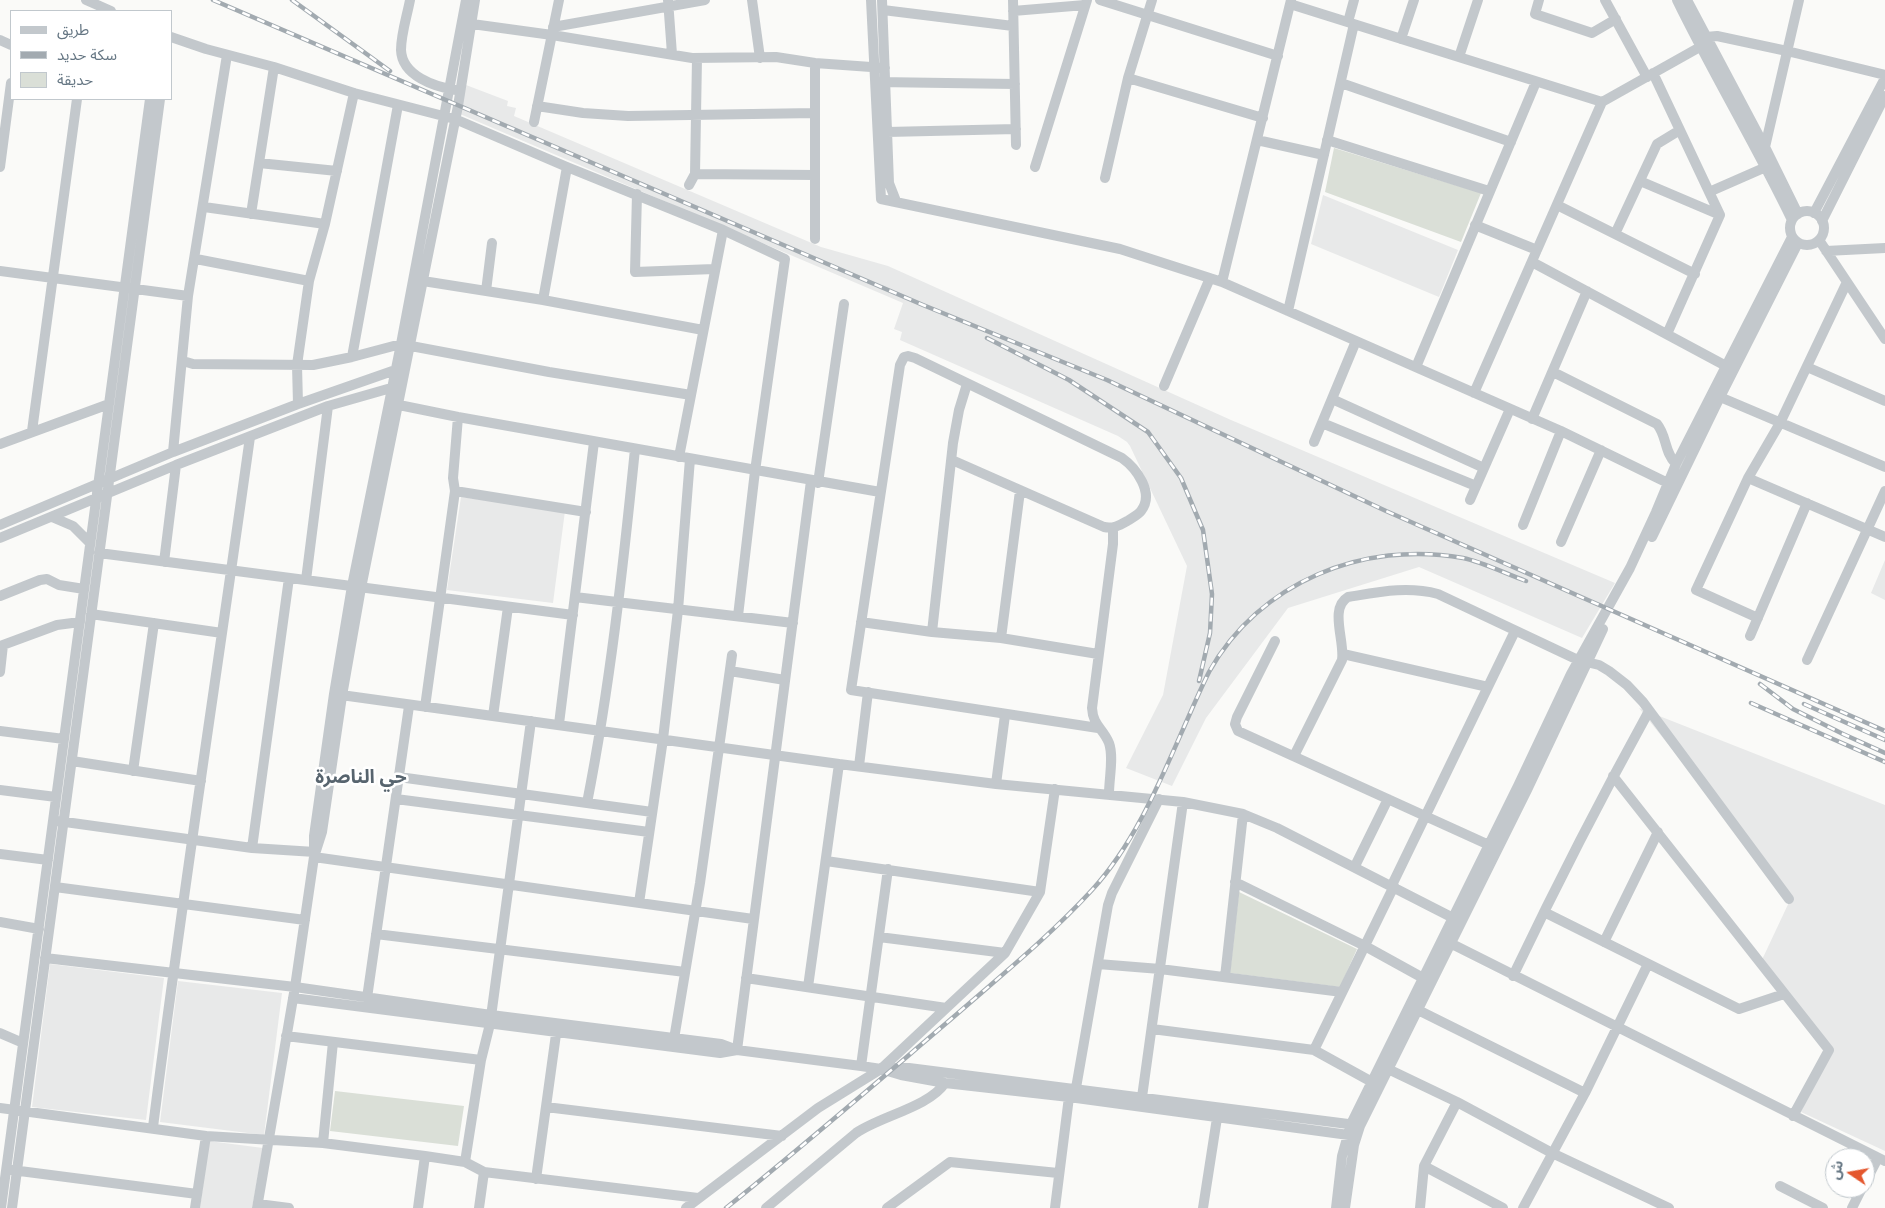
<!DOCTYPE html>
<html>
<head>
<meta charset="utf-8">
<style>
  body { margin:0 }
  #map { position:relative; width:1885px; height:1208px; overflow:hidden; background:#fafaf8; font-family:"PT Sans","Noto Sans Arabic",sans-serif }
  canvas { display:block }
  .legend { position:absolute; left:10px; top:10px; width:162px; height:90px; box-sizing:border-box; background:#fff; border:1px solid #c1c8cd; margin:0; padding:6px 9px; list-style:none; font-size:15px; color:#657683 }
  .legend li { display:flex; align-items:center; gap:10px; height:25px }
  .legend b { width:25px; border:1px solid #c1c8cd }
  .north { position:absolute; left:1825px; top:1148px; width:50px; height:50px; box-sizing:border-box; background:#fff; border:1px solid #c1c8cd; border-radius:50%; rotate:282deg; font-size:14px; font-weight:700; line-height:20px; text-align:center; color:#657683 }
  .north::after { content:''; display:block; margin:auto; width:18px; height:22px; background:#e4572e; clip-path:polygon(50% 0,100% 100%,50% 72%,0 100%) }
</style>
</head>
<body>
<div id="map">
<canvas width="1885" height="1208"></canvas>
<ul class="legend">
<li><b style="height:6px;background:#c3c8cc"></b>طريق</li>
<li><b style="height:6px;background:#a2aab0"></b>سكة حديد</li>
<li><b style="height:14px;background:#dadfd7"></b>حديقة</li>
</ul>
<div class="north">ش</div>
</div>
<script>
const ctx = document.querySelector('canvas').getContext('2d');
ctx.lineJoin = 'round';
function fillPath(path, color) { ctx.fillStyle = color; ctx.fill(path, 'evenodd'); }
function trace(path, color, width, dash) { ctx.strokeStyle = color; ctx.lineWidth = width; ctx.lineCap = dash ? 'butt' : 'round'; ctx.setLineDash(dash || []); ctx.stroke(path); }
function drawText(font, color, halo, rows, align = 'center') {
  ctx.font = font + ' "PT Sans","Noto Sans Arabic",sans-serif'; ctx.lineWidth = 5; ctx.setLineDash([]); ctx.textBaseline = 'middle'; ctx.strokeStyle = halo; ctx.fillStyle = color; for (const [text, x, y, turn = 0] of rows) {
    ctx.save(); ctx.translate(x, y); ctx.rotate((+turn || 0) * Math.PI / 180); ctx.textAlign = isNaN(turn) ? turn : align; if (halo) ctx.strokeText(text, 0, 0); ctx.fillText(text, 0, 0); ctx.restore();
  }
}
fillPath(new Path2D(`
  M466 85 508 101 507 106 516 108 514 116 821 247 888 266 1231 420 1615 583 1582 638 1419 567 1288 608 1206 718 1172 786 1126 768 1163 695 1187 566 1130 446 1127 442 1118 436 900 340 902 332 894 329 903 303 460 114Z
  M1323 195 1458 250 1439 297 1311 244Z
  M461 497 565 511 553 603 447 590Z
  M1885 560V600L1871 593Z
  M1639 708 1885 805V1151L1801 1112 1829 1050 1760 964 1791 898Z
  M50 964 164 978 146 1120 32 1107Z
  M178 981 282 993 264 1135 160 1122Z
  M209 1141 263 1148 252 1208H200Z`), '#e8e9e9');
fillPath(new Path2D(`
  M1334 148 1481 193 1461 242 1325 192Z
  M1239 892 1357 949 1340 987 1230 973Z
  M335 1091 464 1106 458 1146 330 1131Z`), '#dadfd7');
trace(new Path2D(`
  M86 0 111 11
  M410 0C407 16 401 34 401 50 402 76 435 87 456 90
  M668 0 672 54
  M752 0 760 58
  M871 0 881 199 1120 249 1222 282 1561 431 1674 486
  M882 0 889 183 896 201
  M1013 0 1016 145
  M1100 0 1278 56
  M1539 0 1535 14 1592 33 1616 19
  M1605 0 1647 77
  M1677 0C1713 74 1756 145 1792 220
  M1687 0 1765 147 1798 214
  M1290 4 1602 102
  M883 10 1013 26
  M1013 11 1085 5
  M1348 22 1354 0
  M472 24 552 35 692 58 776 57 815 63 885 68
  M553 27 705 0
  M171 37 206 49 274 67 354 93 455 119 567 167 723 230 785 259 755 471 738 616
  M1706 37 1717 36 1787 51 1885 75
  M1401 39 1414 0
  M0 40 11 45
  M1459 57 1478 0
  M1653 73 1720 215 1667 334
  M1128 78 1263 118
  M878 82 1015 84
  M1341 83 1511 142
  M537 106 583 113 628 116 815 113
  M534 122 559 0
  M887 132 1016 129
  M1257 140 1324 155
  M1327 140 1489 191
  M1765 147 1799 0
  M259 163 337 171
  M0 167 11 83
  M1035 167 1087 0
  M695 174 815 175
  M1105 178 1128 78 1152 0
  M1640 181 1720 215
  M689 185 695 174 697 58
  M1709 192 1766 167
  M637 194 635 272 714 269
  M1557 205 1695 274
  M204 207 325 224
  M1790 228a17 17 0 1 1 34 0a17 17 0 1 1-34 0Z
  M1814 213 1885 78
  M251 214 274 67
  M1822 221 1885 96
  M1475 225 1537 250
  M1615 234 1657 144 1680 130
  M815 239V63
  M1819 240 1885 339
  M1826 251 1885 248
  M196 259 309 281
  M1532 262 1726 366
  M0 271 188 296
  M423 281 543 300 703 330
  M1222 282 1291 0
  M486 291 492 243
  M543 300 567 167
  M1288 311 1354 24
  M411 346 549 372 691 395
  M352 357 398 105
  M183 361 193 364 313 365 352 357 401 344
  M1416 367 1536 82
  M1807 367 1885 401
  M1553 372 1657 424C1667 436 1664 452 1676 464
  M1164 386 1210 278
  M1474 393 1602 102 1700 47
  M1720 397 1885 467
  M1332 399 1484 468
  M298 404 297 365 309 281 325 224 354 93
  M399 405 458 417 880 492
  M1532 419 1587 291
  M1322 423 1476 486
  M32 431 77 99
  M1314 442 1356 341
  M0 444 109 404
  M173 452 188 296 227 55
  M679 457 723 230
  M952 460 1104 527C1114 529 1120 525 1129 520 1133 517 1138 515 1141 511 1155 493 1136 468 1122 458L915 358 908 356 904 357 900 365 851 690 1098 728
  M1748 478 1885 537
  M818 483 844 304
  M455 491 586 512
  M1470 500 1510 409
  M52 517 73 526 90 543
  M0 525 173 452 298 404 401 368
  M1523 525 1561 431
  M1652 537 1720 397 1798 243
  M0 538 176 465 328 406 398 386
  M1561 542 1601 450
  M99 553 573 615
  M164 562 176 465
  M306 580 328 406
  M0 596 40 580 47 579 59 585 84 589
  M575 597 793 623
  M91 614 222 633
  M1758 618 1696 590 1748 478 1780 423 1847 282
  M861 622 932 632 1001 638 1098 654
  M932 632 953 443 959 410 967 384
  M1750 636 1807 503
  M1001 638 1020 491
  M1275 641 1237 717 1235 724 1238 731 1489 845
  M0 646 57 625 80 622
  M1343 654 1488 687
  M1807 660 1885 491
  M730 671 785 680
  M0 672 3 645
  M334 694 839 764 996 784 1183 802 1243 814 1277 828 1461 922
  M425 707 455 491 453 478 458 417
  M493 716 508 607
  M559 724 594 442
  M0 731 64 739
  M1294 756 1342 660C1345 641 1329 608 1348 597 1379 592 1407 586 1438 594L1578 660 1599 665 1609 671 1627 685 1643 702 1789 899
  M72 761 201 781
  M859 766 868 692
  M133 771 154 623
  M1613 776 1829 1050 1793 1116
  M399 777 652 812
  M996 784 1005 715
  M0 790 56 797
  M1109 794C1109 778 1114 757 1109 743 1103 728 1093 726 1092 708L1113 544V528
  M396 799 649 832
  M587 803C610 686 623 568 635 449
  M58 821 252 848 315 852
  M314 847V836L334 694 352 586 401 344 466 0
  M252 848 289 578
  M0 854 48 860
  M314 857 753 919
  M826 861 1040 892
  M1355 866 1388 799
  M1235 882 1365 946 1423 978
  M1392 885 1515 631
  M55 887 305 920
  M639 903 663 739 678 610 690 459
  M1544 912 1739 1009 1784 994
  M0 922 39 929
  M376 934 685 972
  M879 937 1005 953
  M1446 941 1885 1161
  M1604 942 1658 832
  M45 958 295 987 491 1015 721 1044 737 1050
  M1098 964 1160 969 1342 992
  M1513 976C1556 886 1601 798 1649 711
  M1225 977 1243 814
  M746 978 946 1008
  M808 987 839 764
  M293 998 720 1053 737 1050 861 1066 881 1069 901 1075 945 1083 1069 1097 1356 1136
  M367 998 409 706
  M1418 1010 1585 1093
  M1152 1029 1314 1050 1372 1082
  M0 1033 23 1043
  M286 1036 481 1060
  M674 1039 700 883 732 655
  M737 1050 811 481
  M1314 1050 1394 886
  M861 1066 888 869
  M884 1068H909L1356 1125
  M1388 1069 1457 1102 1552 1153 1669 1208
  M1142 1097 1183 802
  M546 1107 782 1136
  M0 1108 206 1136 323 1143 425 1156 465 1162 484 1172 698 1198
  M153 1127C182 897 218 667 250 437
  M323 1143 333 1042
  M465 1162 481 1060 490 1024 531 721
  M1424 1166 1503 1208
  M12 1170 197 1194
  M536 1179 557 1027
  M1865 1183 1878 1158
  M1780 1186 1823 1208
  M258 1204 289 1208
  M1 1208 150 99
  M12 1208 160 99
  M195 1208 206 1136
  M257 1208 295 987 314 857 322 832 342 696 361 588 458 106 475 0
  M418 1208 425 1156
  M479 1208 484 1172
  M686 1208 818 1108 881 1069 1005 953 1040 892 1055 789
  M766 1208 856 1133C881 1116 929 1107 945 1083
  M887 1208 950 1162 1058 1173
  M1055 1208 1069 1097 1076 1088 1108 905 1112 893 1159 799
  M1203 1208 1217 1118
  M1336 1208 1342 1156 1351 1124 1518 786 1571 674 1630 568 1656 512 1676 464 1792 237
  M1345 1208 1354 1145 1360 1126 1527 790 1603 629
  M1420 1208 1424 1166 1457 1102
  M1523 1208 1585 1093 1648 964
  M1852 1208 1862 1188`), '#c3c8cc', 10);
const rail = new Path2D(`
  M213 0 923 305 1107 380 1386 511 1885 731
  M292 0 390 71
  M987 338 1069 380 1148 432 1181 478 1203 530 1212 594 1210 633 1199 681
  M1760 684 1793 709 1843 734 1885 753
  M1751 703 1885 762
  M1804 704 1885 740
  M726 1208C802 1147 876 1083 950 1020 998 978 1049 937 1092 890 1134 844 1159 784 1184 727 1192 709 1200 690 1209 672 1259 582 1364 540 1463 558 1483 562 1506 574 1526 581`);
trace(rail, '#a2aab0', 4.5);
trace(rail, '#fff', 2.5, [8]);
drawText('bold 19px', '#57646e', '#fff', [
  ["حي الناصرة",361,778]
]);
</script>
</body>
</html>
